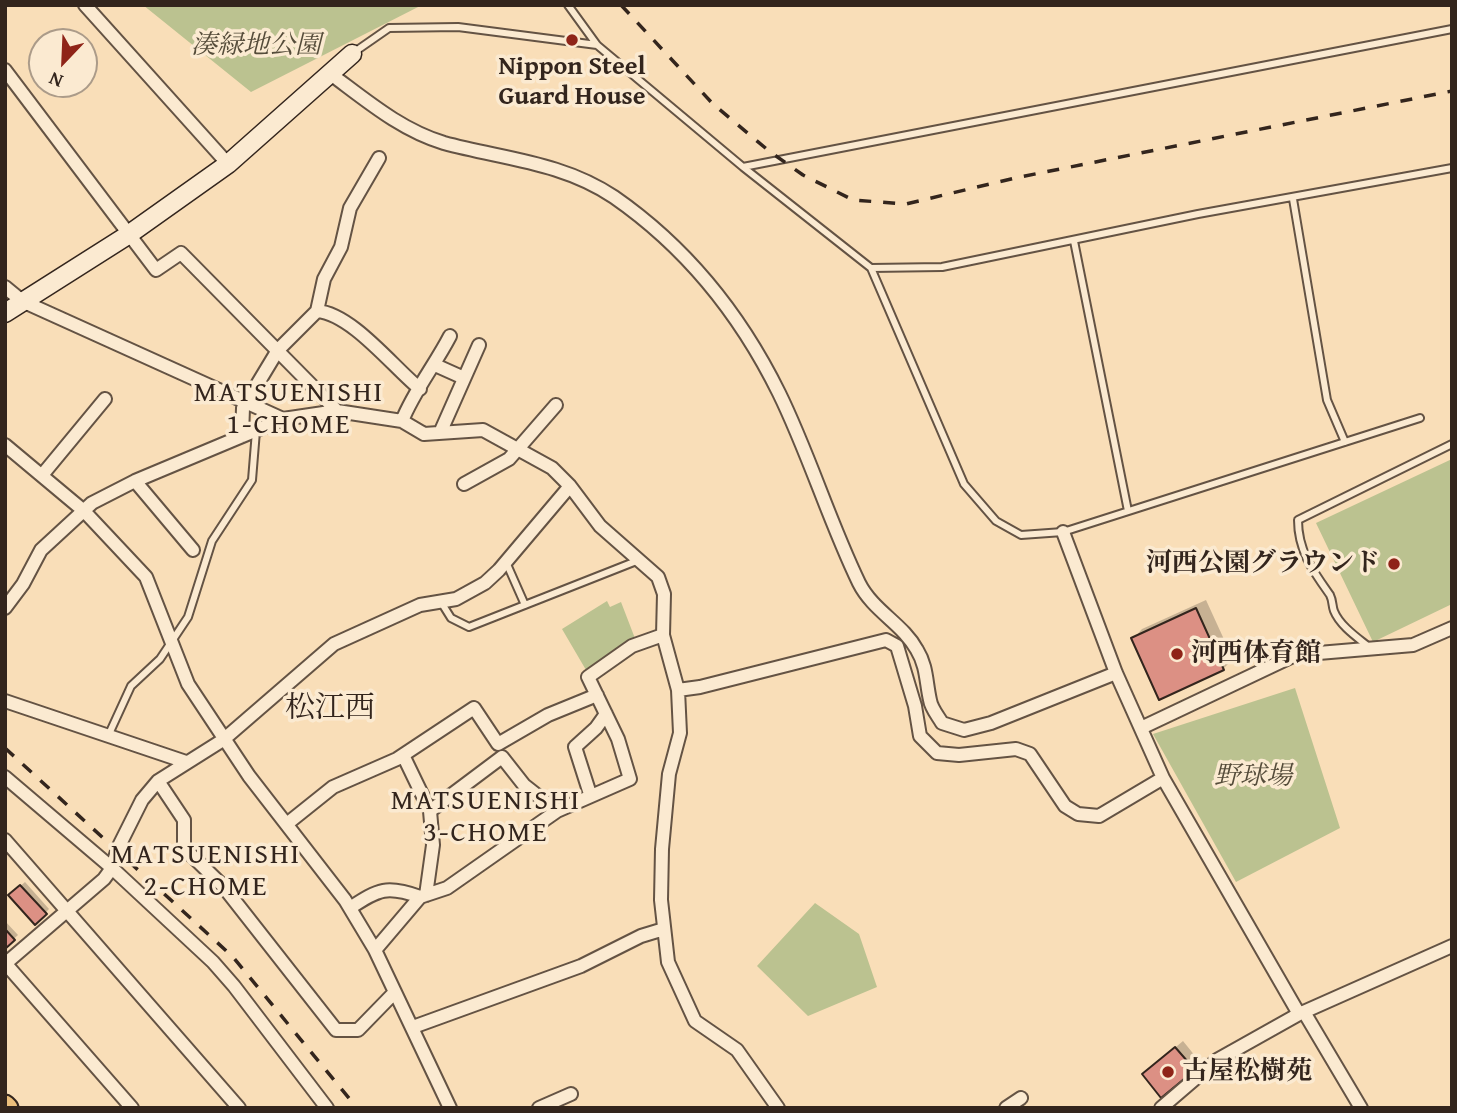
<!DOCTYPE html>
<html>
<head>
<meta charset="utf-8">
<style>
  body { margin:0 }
  #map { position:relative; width:1457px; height:1113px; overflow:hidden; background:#f9deb8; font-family:"Gentium Book Plus",serif }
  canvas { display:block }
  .frame { position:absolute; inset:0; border:7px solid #33251d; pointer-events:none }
  .north { position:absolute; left:28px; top:28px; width:70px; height:70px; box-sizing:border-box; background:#fbead1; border:2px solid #ab9b89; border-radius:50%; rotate:203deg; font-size:19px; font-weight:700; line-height:28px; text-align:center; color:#33251d }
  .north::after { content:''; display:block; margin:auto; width:24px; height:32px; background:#8f2418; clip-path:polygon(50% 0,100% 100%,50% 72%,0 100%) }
</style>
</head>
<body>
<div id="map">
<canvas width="1457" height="1113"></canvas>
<div class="frame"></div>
<div class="north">N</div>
</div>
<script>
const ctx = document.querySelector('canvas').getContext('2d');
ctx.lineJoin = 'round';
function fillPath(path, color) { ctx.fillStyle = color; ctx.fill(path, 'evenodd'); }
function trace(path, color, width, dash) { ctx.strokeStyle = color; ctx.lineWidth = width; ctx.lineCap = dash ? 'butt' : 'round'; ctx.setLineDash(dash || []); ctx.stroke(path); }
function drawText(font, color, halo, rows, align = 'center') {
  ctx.font = font + ' "Gentium Book Plus","Noto Serif JP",serif'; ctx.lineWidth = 7; ctx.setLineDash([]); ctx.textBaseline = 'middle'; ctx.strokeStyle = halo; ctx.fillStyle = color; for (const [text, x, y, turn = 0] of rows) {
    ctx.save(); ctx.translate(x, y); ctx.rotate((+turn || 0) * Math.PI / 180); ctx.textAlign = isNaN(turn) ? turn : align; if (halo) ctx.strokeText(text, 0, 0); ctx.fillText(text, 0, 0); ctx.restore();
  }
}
fillPath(new Path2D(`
  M143 5H422L251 92Z
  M1452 459V604L1373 642 1316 523Z
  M607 601 610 607 621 602 636 641 591 670H586L562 629Z
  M1295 688 1340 828 1236 882 1153 734Z
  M815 903 859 934 877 987 808 1016 757 966Z`), '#bbc290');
fillPath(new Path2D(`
  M1206 600 1233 659 1223 669 1160 697 1133 639 1142 629Z
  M25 882 49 909 35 923 10 895Z
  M5 921 18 935 5 947Z
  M1183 1041 1200 1062 1194 1069 1151 1068Z`), '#0003');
const building = new Path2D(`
  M1196 608 1224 670 1159 700 1131 638Z
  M20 885 47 914 35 925 8 895Z
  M5 929 15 940 5 949Z
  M1175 1047 1195 1070 1161 1098 1142 1074Z`);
fillPath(building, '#dc9084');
trace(building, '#33251d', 2);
const lane = new Path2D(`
  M568 5 597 45 743 167 871 268 964 484 996 521 1021 535 1063 532 1420 418
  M353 53 389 28 458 27 597 45
  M743 167 1452 29
  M1293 199 1327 400 1345 442
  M1074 241 1128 511
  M871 268 942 267 1198 214 1452 168
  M506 562 525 605
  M441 602 451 618 469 627 639 560
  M1369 647C1358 638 1340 626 1334 611 1332 606 1333 601 1330 595 1313 571 1298 551 1298 520L1452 444
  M109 734 131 686 160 659 188 617 212 541 252 480 256 431`);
const street = new Path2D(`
  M85 5 228 164
  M5 70 156 270 181 253 337 411
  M332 75C367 101 401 130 444 143 503 159 562 162 614 197 686 247 740 314 779 393 809 454 829 521 859 583 873 611 903 624 917 650 927 666 926 683 930 700 931 708 938 716 942 723L964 730 991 723 1116 673
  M5 287 22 301 283 419
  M317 311C352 314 392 366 420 389
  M435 365 464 378
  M402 421C414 391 435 365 450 336
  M440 433 479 345
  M242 436 243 408 278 350 317 311 324 279 341 247 350 208 379 158
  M5 445 84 511 146 577 188 684 249 776 345 900 375 950 450 1108
  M43 474 105 399
  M135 481 193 550
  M464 484 509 459 556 405
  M1063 532 1116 673 1163 778 1299 1014
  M5 608 23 584 41 550 92 503 135 481 283 419 337 411 402 421 424 434 483 430 552 468 570 486 600 526 658 577 664 594 663 635 678 690 680 733 669 774 662 849 661 900 668 962 695 1021 737 1050 778 1108
  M678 690 700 687 886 640 897 646 915 706 920 736 937 753 959 755 1016 749 1030 754 1065 806 1078 814 1099 816 1163 778
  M5 701 186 762
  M1141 728 1295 655 1413 645 1452 628
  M403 755 430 811 433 845 426 895
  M5 777 112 868 213 962 234 986 327 1108
  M158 781 184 820V848L223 886 336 1030H358L395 992
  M590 794 575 747 596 728 606 714
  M430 811 502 757 524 785 557 811
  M288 823 333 787 397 759 474 708 498 744 548 715 597 695
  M5 840 239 1108
  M350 908C379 889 387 885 420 897
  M375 950 420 897 447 888 557 811 630 779 618 739 588 677 632 646 663 635
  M5 963 132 1108
  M5 964 104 879 112 868 118 848 142 800 158 781 223 740 334 644 420 605 456 599 485 583 499 570 570 486
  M1304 1012 1361 1108
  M413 1027 581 966 641 936 664 929
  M539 1108 571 1094
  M1006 1108 1021 1098
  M1161 1108 1217 1060 1299 1014 1452 946`);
const secondary = new Path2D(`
  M5 313 128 235 228 164 352 54`);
const primary = new Path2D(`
  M5 1105 8 1108`);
trace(lane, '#645344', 10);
trace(street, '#645344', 16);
trace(secondary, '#33251d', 21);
trace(primary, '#33251d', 23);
trace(lane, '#fbead1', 6);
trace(street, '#fbead1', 12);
trace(secondary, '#fbead1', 18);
trace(primary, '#ecbf7c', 19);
trace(new Path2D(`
  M621 5 713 104 769 151 803 175 853 200 906 204 1015 178 1452 91
  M5 748 233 957 357 1108`), '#33251d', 3.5, [12, 12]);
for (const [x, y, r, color] of [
  [572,40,7,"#8f2418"],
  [1394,564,7,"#8f2418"],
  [1177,654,7,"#8f2418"],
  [1168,1072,7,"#8f2418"]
]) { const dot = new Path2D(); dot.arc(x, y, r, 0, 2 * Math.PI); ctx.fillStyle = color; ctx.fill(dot); trace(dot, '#fbead1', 2.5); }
drawText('italic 26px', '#554c3a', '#fbead1', [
  ["湊緑地公園",256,46],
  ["野球場",1253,777]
]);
drawText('bold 26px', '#33251d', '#fbead1', [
  ["Nippon Steel",572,67,"center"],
  ["Guard House",572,97,"center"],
  ["河西公園グラウンド",1380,564,"right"],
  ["河西体育館",1191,654],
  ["古屋松樹苑",1182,1072]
], 'left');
ctx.letterSpacing = '2px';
drawText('28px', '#33251d', '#fbead1', [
  ["MATSUENISHI",289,394],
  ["1-CHOME",289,426],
  ["MATSUENISHI",486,802],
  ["3-CHOME",486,834],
  ["MATSUENISHI",206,856],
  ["2-CHOME",206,888]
]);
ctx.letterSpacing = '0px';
drawText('30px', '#33251d', '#fbead1', [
  ["松江西",330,709]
]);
</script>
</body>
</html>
